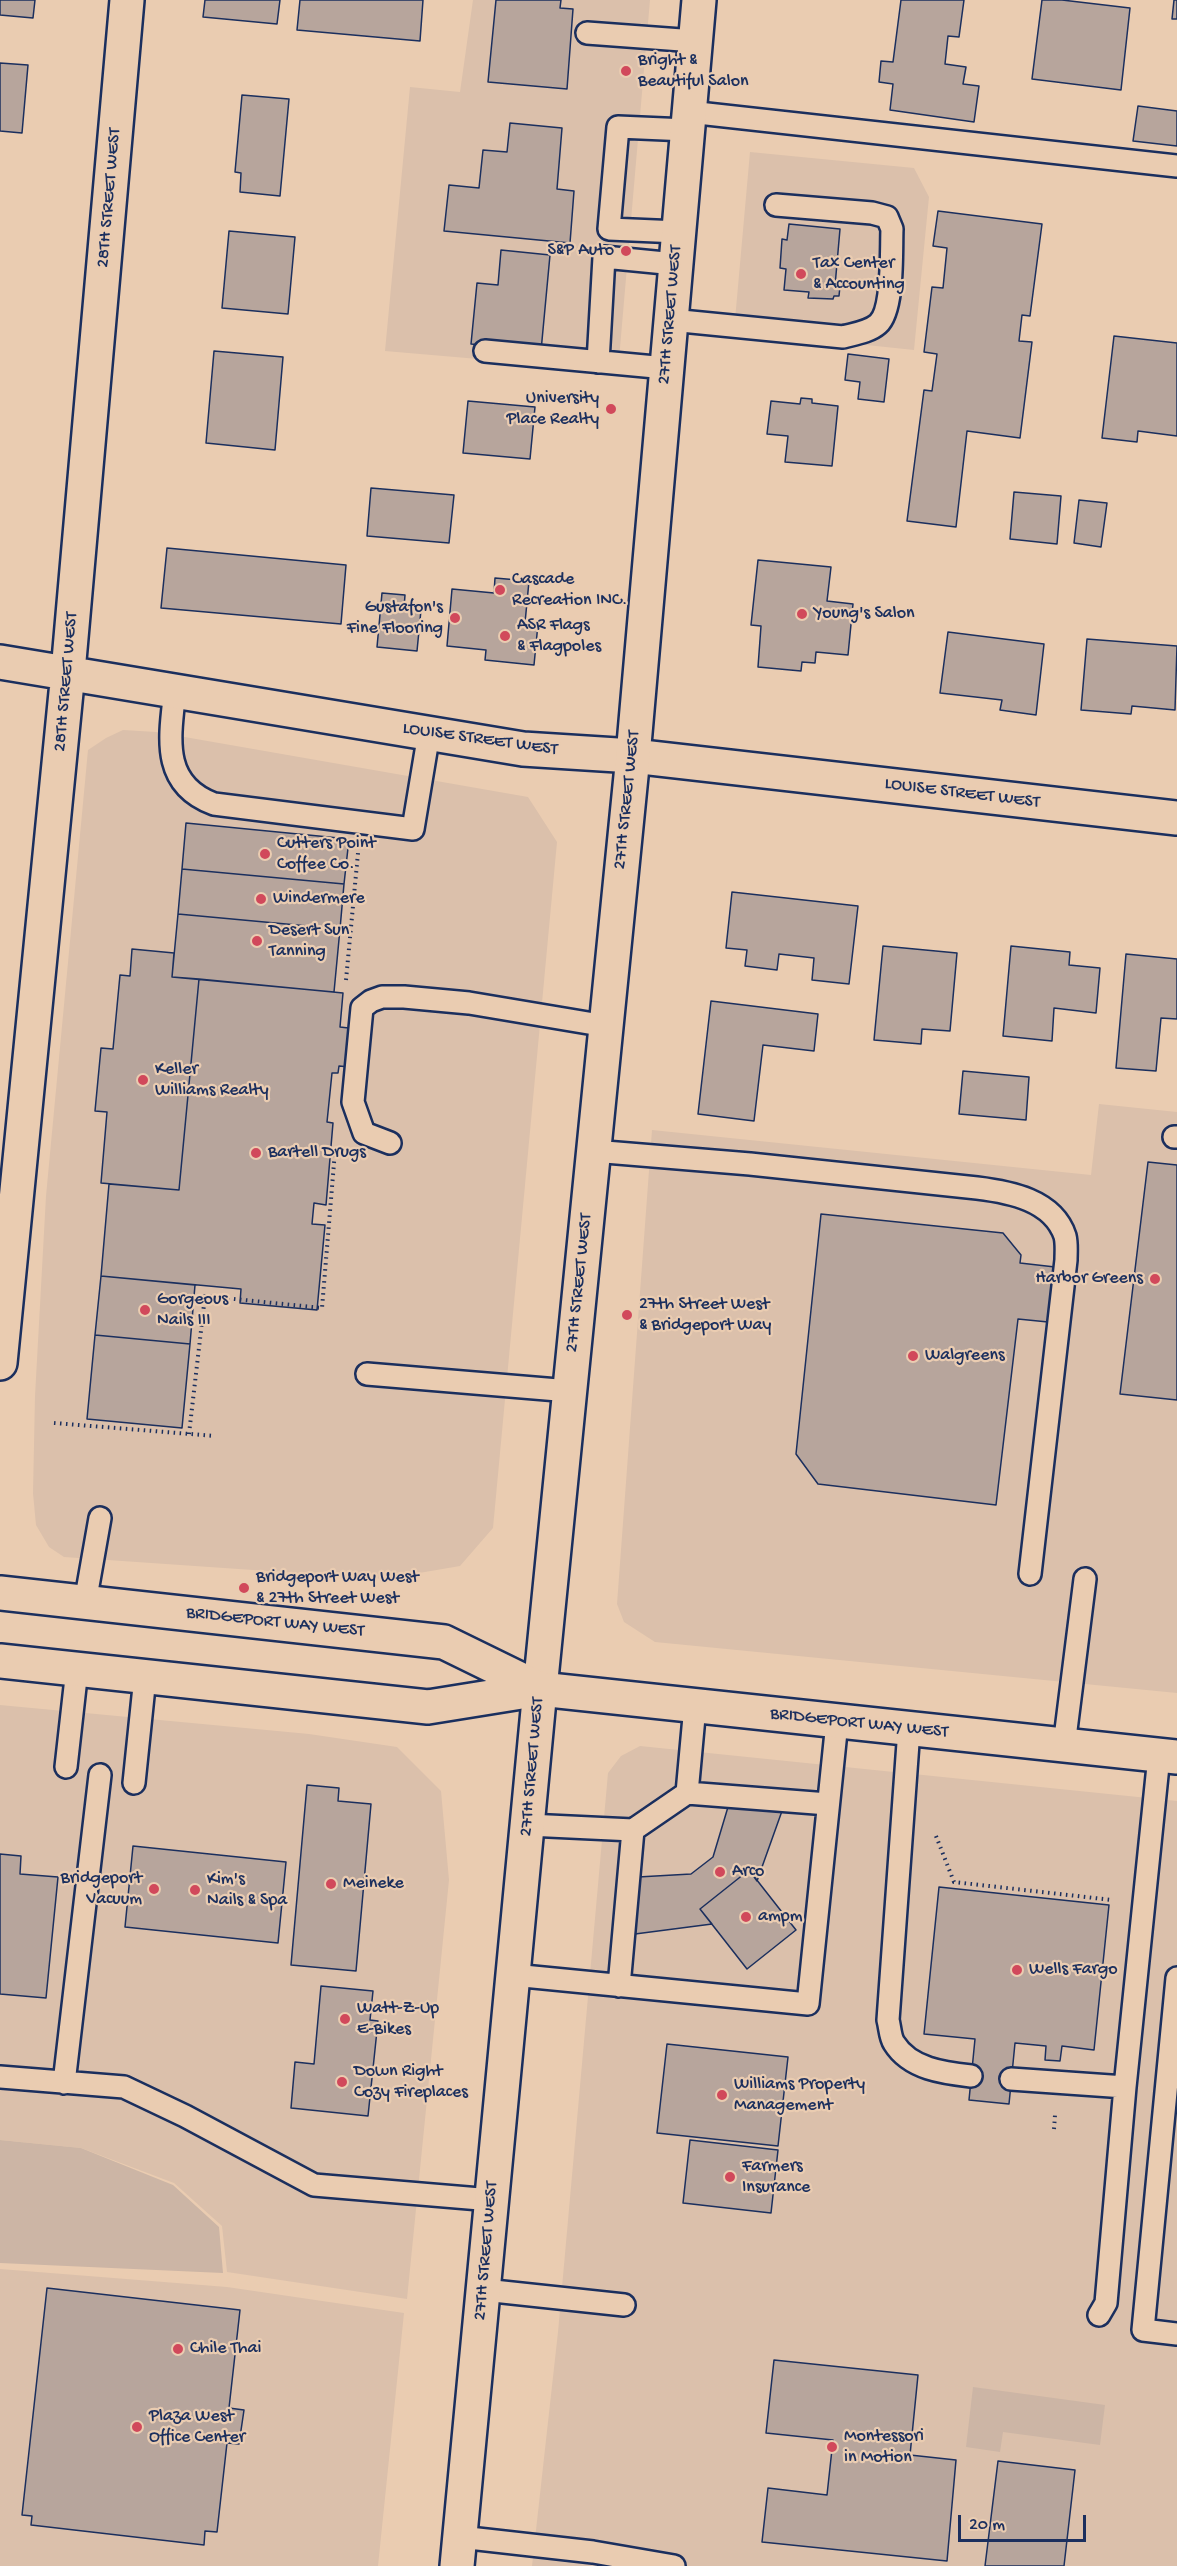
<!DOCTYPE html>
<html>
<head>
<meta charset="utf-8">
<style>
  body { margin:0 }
  #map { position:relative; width:1177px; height:2566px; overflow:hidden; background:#eaccb1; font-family:"Gochi Hand",sans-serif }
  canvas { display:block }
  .scale { position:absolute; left:958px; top:2515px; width:128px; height:27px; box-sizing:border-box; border:3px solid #1b2f5e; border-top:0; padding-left:8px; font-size:18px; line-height:21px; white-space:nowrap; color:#1b2f5e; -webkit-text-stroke:4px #eaccb1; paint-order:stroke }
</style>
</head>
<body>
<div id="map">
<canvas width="1177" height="2566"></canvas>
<div class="scale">20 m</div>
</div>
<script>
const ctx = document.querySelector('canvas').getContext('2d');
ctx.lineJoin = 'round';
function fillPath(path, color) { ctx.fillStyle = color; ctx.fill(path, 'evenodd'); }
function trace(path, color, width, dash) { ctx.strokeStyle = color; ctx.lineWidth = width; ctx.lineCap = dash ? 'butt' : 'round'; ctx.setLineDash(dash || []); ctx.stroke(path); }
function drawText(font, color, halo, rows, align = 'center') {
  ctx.font = font + ' "Gochi Hand",sans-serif'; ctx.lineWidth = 4.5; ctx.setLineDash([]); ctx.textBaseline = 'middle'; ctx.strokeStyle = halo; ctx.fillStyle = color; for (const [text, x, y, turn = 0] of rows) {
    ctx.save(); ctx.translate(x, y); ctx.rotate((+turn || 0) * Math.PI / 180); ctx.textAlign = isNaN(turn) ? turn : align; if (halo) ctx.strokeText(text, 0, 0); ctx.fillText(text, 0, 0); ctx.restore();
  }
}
fillPath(new Path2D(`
  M473 0H650L618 371 385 351 410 87 460 92Z
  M750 152 914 168 929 197 914 350 734 331Z
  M123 730 156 732 528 797 557 842 493 1528 460 1566 384 1579 64 1557 49 1547 36 1525 33 1493 35 1396 46 1196 88 750 106 738Z
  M1099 1104 1177 1112V1693L655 1642 624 1622 617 1604 652 1130 1091 1175Z
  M0 1705 309 1734 397 1747 441 1791 449 1880 407 2299 227 2272 222 2226 174 2183 81 2148 0 2140Z
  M640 1746 1177 1801V2566H532L558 2332 608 1773 621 1756Z
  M0 2269 227 2287 404 2313 378 2566H0Z`), '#dbc0ab');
fillPath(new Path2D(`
  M0 2140 81 2148 173 2185 219 2227 223 2273 0 2263Z
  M973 2387 1105 2405 1100 2445 1003 2432 1000 2452 966 2447Z`), '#ccb5a5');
const building = new Path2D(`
  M0 0H35L33 18 0 15Z
  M205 0H280L277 24 203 17Z
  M300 0H423L420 41 297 30Z
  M496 0H561L560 8 573 9 567 89 488 82Z
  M901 0H964L959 37 948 36 945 64 966 67 963 84 979 86 974 122 890 110 893 84 879 82 881 61 893 62Z
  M1042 0H1062L1130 8 1121 90 1032 79Z
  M1174 0H1177V19H1172Z
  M0 63 28 65 22 133 0 131Z
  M242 95 289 99 280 196 240 192 241 173 235 172Z
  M1138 106 1177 111V146L1133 141Z
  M510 123 562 128 557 189 574 191 570 243 444 231 449 185 479 188 483 150 507 152Z
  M938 211 1042 224 1030 316 1022 315 1019 341 1032 342 1020 438 967 431 956 527 907 521 924 390 932 391 937 354 924 352 932 287 943 288 947 248 933 246Z
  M789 224 840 229 835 286H840L839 296H834L833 299 808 298 809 292 784 290 786 269 780 268 782 239 787 240Z
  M229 231 295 237 288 314 222 308Z
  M501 250 550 255 541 351 471 344 477 283 498 285Z
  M1114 336 1177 343V436L1138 431 1137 442 1102 438Z
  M214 351 283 357 275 450 206 443Z
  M848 354 889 359 884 402 858 399 860 382 845 380Z
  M801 398 812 399V403L838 406 832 466 785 462 788 436 767 434 771 401 800 404Z
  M468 401 535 407 530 459 463 453Z
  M371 488 454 495 449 543 367 536Z
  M1014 492 1061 496 1057 544 1010 539Z
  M1079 500 1107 503 1101 547 1074 543Z
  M167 548 346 565 341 624 161 608Z
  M758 560 831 567 827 601 853 604 848 655 816 652 815 663 802 662 801 671 758 667 761 626 751 625Z
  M495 578 529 581 525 623 538 624 534 665 485 660 486 650 447 646 452 589 494 593Z
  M382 593 405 595 404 608 421 610 417 651 377 647Z
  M948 632 1044 644 1036 715 1000 710 1002 700 940 693Z
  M1087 639 1177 646 1175 710 1132 706 1131 714 1081 710Z
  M186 823 349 839 344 884 182 869Z
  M182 869 344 884 340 929 178 914Z
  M732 892 858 906 849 984 812 980 814 958 779 954 777 970 745 966 747 950 726 948Z
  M178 914 340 929 334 992 172 977Z
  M883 946 957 953 950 1031 922 1029 921 1044 874 1040Z
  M1011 946 1070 952 1069 965 1100 968 1096 1013 1054 1008 1052 1041 1003 1036Z
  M132 949 174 953 172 977 199 979 179 1190 101 1183 107 1112 95 1111 101 1048 113 1049 120 975 130 976Z
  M1126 954 1177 959V1019L1161 1018 1156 1071 1116 1068Z
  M199 979 343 993 340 1027 365 1030 361 1068 339 1066 338 1073H332L327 1122 333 1123 326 1205 314 1203 312 1224 325 1225 317 1310 240 1303 241 1289 101 1276 109 1184 179 1190Z
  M711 1001 818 1014 814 1051 763 1045 754 1121 698 1114Z
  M963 1071 1029 1077 1026 1120 959 1114Z
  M1148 1162 1177 1165V1400L1120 1394Z
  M821 1214 1003 1233 1021 1255 1020 1263 1055 1267 1048 1322 1018 1319 996 1505 818 1484 796 1454Z
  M101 1276 195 1285 190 1344 95 1335Z
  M95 1335 190 1344 182 1428 87 1419Z
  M307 1785 339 1788 338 1801 371 1804 356 1971 291 1965Z
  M728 1807 782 1811 757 1881 749 1870 700 1909 712 1924 635 1934 638 1877 691 1874 713 1857Z
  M133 1846 286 1862 278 1943 125 1927Z
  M0 1854 21 1856 20 1874 58 1877 46 1998 0 1994Z
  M749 1870 796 1930 747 1969 700 1909Z
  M939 1887 1109 1905 1094 2050 1062 2046 1060 2061 1045 2060 1046 2046 1015 2043 1009 2104 969 2100 975 2039 924 2034Z
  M321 1986 373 1991 370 2020 378 2021 368 2116 291 2108 295 2062 314 2064Z
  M667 2044 788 2057 778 2146 657 2133Z
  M690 2140 778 2150 771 2213 683 2203Z
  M47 2288 240 2310 229 2408 244 2410 239 2444 227 2443 217 2532 205 2531 204 2545 31 2525 32 2516 22 2515Z
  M774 2360 918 2375 910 2455 956 2460 947 2561 762 2542 768 2488 827 2495 833 2440 766 2433Z
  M998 2461 1075 2470 1064 2566H985Z`);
fillPath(building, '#b7a59c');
trace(building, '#1b2f5e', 1.5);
const lane = new Path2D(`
  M587 33 695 41
  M689 112 1177 166
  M679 232 609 229 618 127 687 130
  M671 320 843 337C854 334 869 332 878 324 894 310 891 250 892 229L887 217 872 213 776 205
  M485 351 666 368
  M598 362 604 257 675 264
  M175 690C170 736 160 784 214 804L413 829 429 733
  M1174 1137H1177
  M390 1143 364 1133 353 1102 362 1008 371 1001 382 997H404L469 1003 606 1026
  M593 1151 750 1164 977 1188C1010 1192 1053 1200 1065 1236 1067 1244 1066 1252 1066 1260L1030 1574
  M367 1374 570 1391
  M85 1603 100 1518
  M909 1729 888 2020C890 2027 890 2037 894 2043 910 2069 944 2073 971 2076
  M1064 1746 1085 1579
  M66 1767 77 1669
  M134 1783 145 1677
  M687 1793 828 1804
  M528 1825 633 1830 687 1793 695 1706
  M513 1975 808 2004 837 1722
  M1177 1978 1143 2330 1177 2334
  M619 1986 633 1830
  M0 2077 124 2087 185 2116 314 2185 492 2200
  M1011 2079 1125 2087
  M64 2083 100 1775
  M484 2290 624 2305
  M1099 2315 1106 2303 1125 2087 1159 1756
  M460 2537 593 2552 674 2566`);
const street = new Path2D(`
  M0 662 523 749 633 756 1177 818
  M0 1363 68 672 127 0`);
const secondary = new Path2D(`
  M457 2566 540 1689 633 756 699 0`);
const primary = new Path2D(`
  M0 1593 444 1642 540 1689
  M0 1661 428 1707 540 1689 1177 1757`);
trace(lane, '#1b2f5e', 26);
trace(street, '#1b2f5e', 38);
trace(secondary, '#1b2f5e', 38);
trace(primary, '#1b2f5e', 38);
trace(new Path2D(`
  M346 980 358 853
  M54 1423 215 1436
  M189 1434 205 1296 322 1308 335 1151
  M936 1836 954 1882 1112 1900
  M1054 2129 1055 2115`), '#1b2f5e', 4, [1.5, 4.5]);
trace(lane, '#eaccb1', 21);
trace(street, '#eaccb1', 33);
trace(secondary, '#eaccb1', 33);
trace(primary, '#eaccb1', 33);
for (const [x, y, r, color] of [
  [626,71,6,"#d1495b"],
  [626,251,6,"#d1495b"],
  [801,274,6,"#d1495b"],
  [611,409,6,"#d1495b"],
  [500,590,6,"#d1495b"],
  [802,614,6,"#d1495b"],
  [455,618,6,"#d1495b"],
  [505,636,6,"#d1495b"],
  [265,854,6,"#d1495b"],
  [261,899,6,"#d1495b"],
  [257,941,6,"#d1495b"],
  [143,1080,6,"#d1495b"],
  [256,1153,6,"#d1495b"],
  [1155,1279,6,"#d1495b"],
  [145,1310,6,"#d1495b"],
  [627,1315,6,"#d1495b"],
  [913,1356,6,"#d1495b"],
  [244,1588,6,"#d1495b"],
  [720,1872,6,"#d1495b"],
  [331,1884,6,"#d1495b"],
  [154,1889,6,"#d1495b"],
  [195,1890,6,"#d1495b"],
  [746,1917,6,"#d1495b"],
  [1017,1970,6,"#d1495b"],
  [345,2019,6,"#d1495b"],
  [342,2082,6,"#d1495b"],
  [722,2095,6,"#d1495b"],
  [730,2177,6,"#d1495b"],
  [178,2349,6,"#d1495b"],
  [137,2427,6,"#d1495b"],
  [832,2447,6,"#d1495b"]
]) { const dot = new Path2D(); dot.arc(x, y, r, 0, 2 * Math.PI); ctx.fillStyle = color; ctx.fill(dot); trace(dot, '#eaccb1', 2); }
drawText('18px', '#1b2f5e', '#eaccb1', [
  ["Bright &",638,61],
  ["Beautiful Salon",638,82],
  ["S&P Auto",614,251,"right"],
  ["Tax Center",813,264],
  ["& Accounting",813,285],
  ["University",599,399,"right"],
  ["Place Realty",599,420,"right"],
  ["Cascade",512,580],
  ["Recreation INC.",512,601],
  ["Gustafon's",443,608,"right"],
  ["Fine Flooring",443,629,"right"],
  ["Young's Salon",814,614],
  ["ASR Flags",517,626],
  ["& Flagpoles",517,647],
  ["Cutters Point",277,844],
  ["Coffee Co.",277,865],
  ["Windermere",273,899],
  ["Desert Sun",269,931],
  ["Tanning",269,952],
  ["Keller",155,1070],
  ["Williams Realty",155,1091],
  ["Bartell Drugs",268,1153],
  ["Harbor Greens",1143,1279,"right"],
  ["Gorgeous",157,1300],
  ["Nails III",157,1321],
  ["27th Street West",639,1305],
  ["& Bridgeport Way",639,1326],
  ["Walgreens",925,1356],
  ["Bridgeport Way West",256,1578],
  ["& 27th Street West",256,1599],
  ["Arco",732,1872],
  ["Bridgeport",142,1879,"right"],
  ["Vacuum",142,1900,"right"],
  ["Kim's",207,1880],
  ["Nails & Spa",207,1901],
  ["Meineke",343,1884],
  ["ampm",758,1917],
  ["Wells Fargo",1029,1970],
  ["Watt-Z-Up",357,2009],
  ["E-Bikes",357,2030],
  ["Down Right",354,2072],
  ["Cozy Fireplaces",354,2093],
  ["Williams Property",734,2085],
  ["Management",734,2106],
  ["Farmers",742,2167],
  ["Insurance",742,2188],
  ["Chile Thai",190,2349],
  ["Plaza West",149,2417],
  ["Office Center",149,2438],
  ["Montessori",844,2437],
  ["in Motion",844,2458]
], 'left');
drawText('18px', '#1b2f5e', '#eaccb1', [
  ["28TH STREET WEST",110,198,-85],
  ["27TH STREET WEST",671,315,-85],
  ["28TH STREET WEST",67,682,-85],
  ["LOUISE STREET WEST",480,740,8],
  ["LOUISE STREET WEST",962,794,7],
  ["27TH STREET WEST",628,800,-84],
  ["27TH STREET WEST",580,1283,-84],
  ["BRIDGEPORT WAY WEST",275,1623,6],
  ["BRIDGEPORT WAY WEST",859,1724,6],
  ["27TH STREET WEST",533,1767,-85],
  ["27TH STREET WEST",487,2251,-85]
]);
</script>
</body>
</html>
